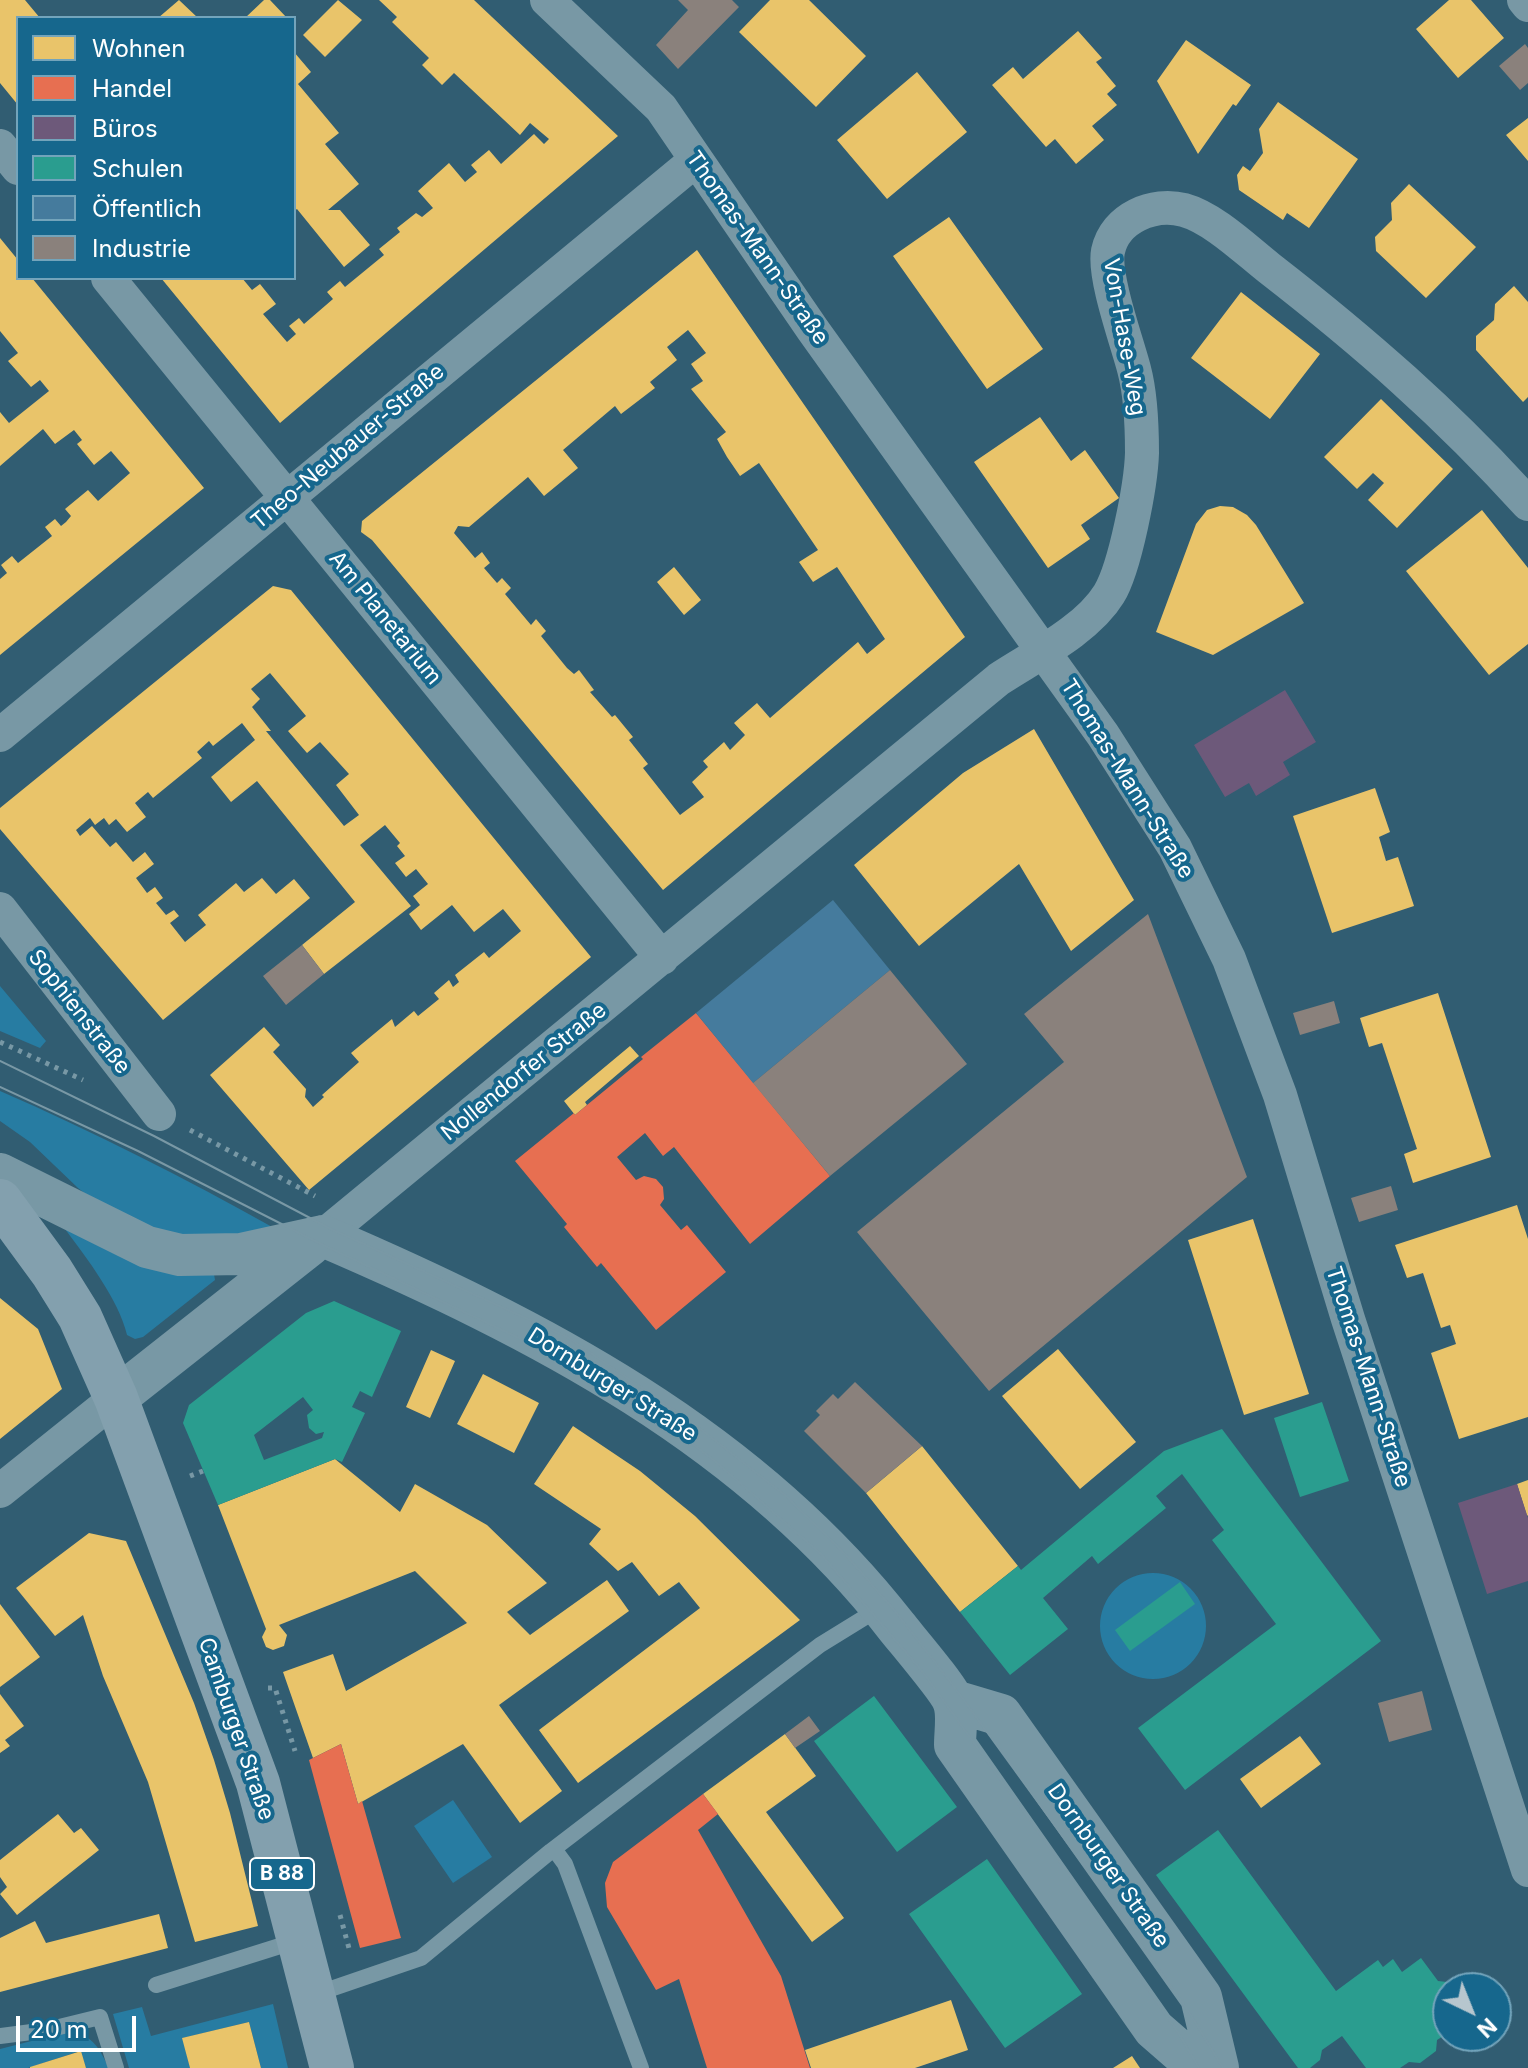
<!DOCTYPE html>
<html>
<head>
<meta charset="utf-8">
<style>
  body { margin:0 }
  #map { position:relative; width:1528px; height:2068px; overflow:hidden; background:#315d72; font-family:Inter,sans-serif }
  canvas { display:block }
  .legend { position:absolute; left:16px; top:16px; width:280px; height:264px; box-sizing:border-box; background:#16678d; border:2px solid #73a4bb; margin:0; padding:10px 14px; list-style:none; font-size:24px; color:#fff }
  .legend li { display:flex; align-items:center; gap:16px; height:40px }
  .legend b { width:40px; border:2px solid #73a4bb }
  .north { position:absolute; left:1432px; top:1972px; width:80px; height:80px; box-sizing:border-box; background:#16678d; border:2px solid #73a4bb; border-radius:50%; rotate:137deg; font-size:22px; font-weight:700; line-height:32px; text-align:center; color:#fff }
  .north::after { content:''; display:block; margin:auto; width:28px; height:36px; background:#b7c6ce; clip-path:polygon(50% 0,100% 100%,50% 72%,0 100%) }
  .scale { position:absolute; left:16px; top:2016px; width:120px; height:36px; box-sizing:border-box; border:4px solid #fff; border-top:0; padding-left:10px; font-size:24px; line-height:28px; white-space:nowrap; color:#fff; -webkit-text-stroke:6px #16678d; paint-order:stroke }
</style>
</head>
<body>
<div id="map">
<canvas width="1528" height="2068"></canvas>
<ul class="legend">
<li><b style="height:22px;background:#e9c46a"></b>Wohnen</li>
<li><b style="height:22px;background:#e76f51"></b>Handel</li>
<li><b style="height:22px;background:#6d597a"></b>Büros</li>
<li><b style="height:22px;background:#2a9d8f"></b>Schulen</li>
<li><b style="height:22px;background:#457b9d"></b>Öffentlich</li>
<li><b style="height:22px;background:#8a817c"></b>Industrie</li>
</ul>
<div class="north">N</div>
<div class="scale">20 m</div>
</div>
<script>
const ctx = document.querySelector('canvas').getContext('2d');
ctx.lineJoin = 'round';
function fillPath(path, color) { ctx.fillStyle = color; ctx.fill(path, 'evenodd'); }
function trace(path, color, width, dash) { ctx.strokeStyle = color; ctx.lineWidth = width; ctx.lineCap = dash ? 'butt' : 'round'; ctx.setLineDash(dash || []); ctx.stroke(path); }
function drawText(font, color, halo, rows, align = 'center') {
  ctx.font = font + ' Inter,sans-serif'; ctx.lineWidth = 8; ctx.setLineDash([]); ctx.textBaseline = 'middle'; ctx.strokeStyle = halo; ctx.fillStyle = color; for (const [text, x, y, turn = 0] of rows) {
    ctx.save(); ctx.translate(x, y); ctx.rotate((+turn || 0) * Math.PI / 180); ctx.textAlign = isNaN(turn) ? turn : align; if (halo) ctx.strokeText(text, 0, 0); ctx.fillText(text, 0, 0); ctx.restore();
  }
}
fillPath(new Path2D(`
  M0 986 46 1041 40 1048 0 1031Z
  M0 1091C94 1132 185 1178 274 1228L268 1231 177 1240 111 1214 78 1188 30 1142 0 1121Z
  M65 1229 214 1274 215 1280 143 1337 135 1339 127 1335C119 1300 86 1257 65 1229Z
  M1100 1626a53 53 0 1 1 106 0a53 53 0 1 1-106 0Z
  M453 1800 492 1857 453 1883 414 1826Z
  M273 2004 288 2068H261L249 2022 183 2038 190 2068H129L113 2014 142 2007 151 2036Z
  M71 2031C94 2037 99 2048 109 2068H86L80 2051 28 2068H0V2049Z`), '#277ca2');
fillPath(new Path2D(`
  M0 0H25L40 18H18V105L0 83Z
  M179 0 198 18H158Z
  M264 0H270L287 18H245Z
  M338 0 362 20 325 57 303 35Z
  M379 0H474L618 136 280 423 161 278H242L252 290 260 284 276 304 263 314 287 342 296 334 289 326 299 318 304 324 333 299 327 292 340 281 345 287 384 255 379 249 400 232 397 228 416 213 422 217 433 208 418 191 449 163 465 182 477 172 471 165 489 150 501 164 534 134 544 144 549 139 530 123 520 135 454 73 442 85 422 65 429 58 392 22 397 17Z
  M770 0H809L866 56 816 107 739 32Z
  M1449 0H1471L1504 38 1458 78 1416 29Z
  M1078 31 1102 58 1096 62 1116 86 1107 94 1117 105 1092 126 1104 140 1076 164 1055 139 1046 147 992 85 1013 67 1023 79Z
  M1186 40 1251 85 1236 106 1233 104 1198 154 1157 81Z
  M294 52 311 72 298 84 339 133 325 144 359 184 328 210H340L370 245 344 267 297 209 294 211Z
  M917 72 967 132 887 199 837 140Z
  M1278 102 1358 159 1309 228 1287 213 1283 220 1239 190 1237 175 1243 166 1250 171 1263 153 1259 129Z
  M1528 118V161L1506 135Z
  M1409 184 1476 247 1426 298 1376 251 1375 237 1392 220 1391 203Z
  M949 217 1043 349 987 389 893 256Z
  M0 238 18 260V278H32L204 488 0 655V579L7 573 1 565 12 556 18 563 52 536 45 527 55 519 61 526 66 522 71 516 65 509 88 490 98 501 130 473 111 451 94 465 77 444 82 440 74 430 55 444 43 429 0 466V412L9 423 49 391 40 380 31 387 8 361 18 353 0 331Z
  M697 250 965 637 663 890 372 540 361 532 362 521ZM688 330 706 353 691 364 703 381 691 389 726 432 717 439 727 457 740 476 759 463 818 550 799 562 813 582 837 567 885 639 867 654 858 642 770 718 757 703 734 723 745 735 730 750 724 742 703 761 708 767 692 782 704 797 680 815 643 768 648 764 629 740 633 737 615 715 612 717 590 692 594 690 579 670 574 674 567 668 541 636 546 631 536 619 531 625 505 594 511 588 502 578 497 583 484 568 490 563 482 552 475 558 454 533 458 526 469 527 528 477 544 496 578 468 563 450 615 406 621 414 655 388 650 382 677 360 667 347Z
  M1514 286 1528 302V397L1523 402 1476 350V336L1494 320 1495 304Z
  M1241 292 1320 354 1270 419 1191 358Z
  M1381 399 1453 469 1397 528 1368 500 1384 483 1373 473 1357 489 1324 457Z
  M1040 417 1071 461 1085 450 1119 498 1081 525 1090 539 1048 568 974 462Z
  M1220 506 1233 507 1247 515 1256 525 1304 603 1213 655 1156 632 1196 524 1207 510Z
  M1482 510 1528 568V644L1489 675 1406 571Z
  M674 567 701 600 684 615 657 582Z
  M273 586 291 590 591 957 309 1190 210 1075 264 1027 280 1045 273 1052 306 1089 305 1097 313 1107 324 1097 322 1095 359 1062 351 1053 392 1019 395 1027 414 1011 418 1016 439 999 434 993 449 980 453 987 459 982 455 975 484 952 489 958 521 931 503 909 474 932 452 905 421 930 409 914 420 905 413 896 428 884 416 869 406 877 395 863 405 856 397 846 400 843 385 825 360 845 411 906 324 974 302 945 355 902 257 781 231 802 211 777 255 740 242 723 213 746 209 741 197 752 202 758 153 798 148 792 135 803 146 817 127 832 116 819 109 825 104 818 95 825 90 818 76 830 80 836 92 826 110 847 116 842 133 862 145 852 154 864 136 878 147 893 155 887 163 898 156 903 166 915 174 910 179 916 170 923 185 942 206 925 198 915 236 883 244 892 262 878 276 894 294 879 310 898 163 1020 0 829V808ZM270 673 306 716 288 731 307 753 320 742 349 774 336 785 359 815 344 826 266 731H271L252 707 260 699 251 689Z
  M1034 729 1134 900 1071 951 1019 864 919 946 854 865 963 773Z
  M1375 788 1390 832 1379 837 1386 861 1398 857 1414 906 1332 933 1293 816Z
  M1438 993 1491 1157 1413 1183 1404 1154 1417 1149 1382 1043 1369 1047 1360 1018Z
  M630 1046 639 1056 585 1102 587 1105 575 1115 564 1101Z
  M1517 1205 1528 1239V1417L1459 1439 1431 1353 1456 1344 1450 1325 1441 1328 1423 1273 1407 1278 1395 1245Z
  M1253 1219 1309 1394 1244 1415 1188 1240Z
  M0 1298 38 1329 62 1389 0 1439Z
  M1058 1349 1136 1442 1080 1489 1002 1396Z
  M431 1350 455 1361 430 1418 406 1407Z
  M483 1374 539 1403 514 1453 457 1424Z
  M573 1426 640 1471 695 1516 800 1620 578 1783 539 1730 700 1608 679 1582 659 1596 632 1562 618 1571 589 1544 601 1529 534 1484Z
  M922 1446 1018 1566 960 1612 866 1493Z
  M335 1459 400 1512 415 1484 487 1525 547 1583 507 1612 530 1635 607 1580 629 1611 499 1705 562 1791 520 1823 463 1744 358 1804 341 1744 313 1758 283 1672 333 1654 346 1691 467 1623 415 1571 279 1625 287 1635 284 1646 273 1650 266 1647 262 1637 266 1629 218 1505Z
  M1528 1480V1515L1527 1516 1517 1484Z
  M89 1533 126 1541 194 1703 214 1760 230 1813 258 1926 195 1942 148 1782 103 1676 83 1615 55 1636 16 1588Z
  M0 1604 40 1657 0 1687Z
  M0 1694 24 1726 5 1740 10 1746 0 1753Z
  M785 1734 816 1776 766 1812 844 1918 812 1942 703 1794Z
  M1300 1736 1321 1764 1261 1808 1240 1779Z
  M58 1814 74 1833 81 1828 99 1850 17 1915 0 1894 7 1887 0 1877V1860Z
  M159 1914 168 1948 0 1992V1938L35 1921 46 1943Z
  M951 2000 968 2050 915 2068H811L805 2050Z
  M249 2022 261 2068H190L182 2038Z
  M81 2051 86 2068H30V2067Z
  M1132 2056 1140 2068H1113Z`), '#e9c46a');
fillPath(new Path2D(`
  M696 1013 830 1176 750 1244 674 1147 663 1156 645 1133 617 1157 636 1180 644 1176 656 1179 663 1187 664 1199 660 1205 681 1230 687 1225 726 1272 656 1330 601 1263 597 1267 564 1227 567 1224 515 1161 574 1113 575 1115 587 1105 643 1059 641 1057Z
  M341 1744 358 1804 362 1801 401 1938 360 1948 309 1760Z
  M703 1794 718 1814 698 1830 781 1976 810 2068H707L679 1979 656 1990 607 1907 605 1883 613 1862Z`), '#e76f51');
fillPath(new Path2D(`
  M1285 690 1316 742 1283 762 1290 775 1256 796 1249 783 1225 797 1194 745Z
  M1517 1484 1528 1518V1581L1487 1594 1458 1503Z`), '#6d597a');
fillPath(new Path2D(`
  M334 1301 401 1331 372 1397 360 1391 352 1407 365 1413 342 1462 335 1459 218 1505 183 1423 189 1405 306 1313ZM303 1397 313 1410 307 1415 309 1428 316 1434 324 1432 322 1438 264 1460 254 1435Z
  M1322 1402 1349 1481 1300 1497 1274 1418Z
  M1222 1429 1381 1641 1185 1790 1138 1728 1276 1624 1212 1540 1224 1530 1182 1474 1156 1496 1166 1508 1098 1564 1092 1556 1043 1598 1068 1629 1010 1675 960 1612 1018 1566 1021 1570 1164 1451Z
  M1180 1582 1195 1604 1130 1651 1115 1630Z
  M874 1696 957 1807 897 1852 814 1741Z
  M1218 1830 1336 1991 1378 1960 1383 1967 1393 1959 1402 1972 1421 1958 1438 1981 1456 1983 1459 1988H1448V2033L1437 2040 1436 2051 1420 2063 1409 2062 1400 2068H1366L1342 2036 1322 2050 1320 2060 1310 2068H1298L1156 1875Z
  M987 1859 1082 1994 1005 2048 909 1914Z`), '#2a9d8f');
fillPath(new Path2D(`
  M833 900 890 970 753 1083 696 1013Z`), '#457b9d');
fillPath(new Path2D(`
  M678 0H732L739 7 678 69 656 45 688 10Z
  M1525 44 1528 48V83L1520 90 1499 66Z
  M1148 914 1247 1177 989 1391 857 1232 1064 1062 1024 1014Z
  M302 945 324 974 286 1005 263 976Z
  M890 970 967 1064 830 1176 753 1083Z
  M1334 1001 1340 1023 1300 1035 1293 1013Z
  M1391 1186 1398 1210 1359 1222 1351 1198Z
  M855 1382 922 1446 866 1493 804 1431 820 1415 816 1411 833 1394 838 1399Z
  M1422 1691 1432 1730 1389 1742 1378 1703Z
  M809 1716 820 1731 795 1748 785 1734Z`), '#8a817c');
trace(new Path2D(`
  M0 1042 83 1080
  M190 1130 315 1196
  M190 1476 203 1471
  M268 1688H275L295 1751
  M340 1915 350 1952`), '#7898a5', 5, [4, 6]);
trace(new Path2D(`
  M554 1849 565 1864 641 2068
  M156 1985 299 1940
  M316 1994 421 1958 551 1851 820 1645 880 1608
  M0 2036 47 2030 100 2017 116 2068`), '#7898a5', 16);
trace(new Path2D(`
  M547 0 661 108 813 330 1103 735 1175 848 1229 959 1280 1095 1348 1319 1528 1870
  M1524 0 1528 5
  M0 146 18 168
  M108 278 662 958
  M0 735 696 160
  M0 909 159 1114
  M323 1236 999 679C1034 656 1087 630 1109 594 1125 568 1141 485 1142 453 1142 427 1141 395 1134 369 1127 342 1103 276 1108 251 1115 218 1153 202 1184 210 1213 218 1245 249 1269 268 1363 341 1448 415 1528 504
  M0 1491 116 1398`), '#7898a5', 34);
trace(new Path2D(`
  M0 1174 147 1247 180 1255 241 1254 323 1236
  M323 1236C537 1328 749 1437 896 1626 907 1640 950 1690 954 1703 958 1715 955 1732 955 1745L1154 2029 1199 2068
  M116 1398 310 1245
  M954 1701 1001 1715 1201 1997 1218 2068`), '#7898a5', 42);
trace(new Path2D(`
  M0 1201 52 1272 80 1317 116 1398 258 1783 332 2068`), '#83a0ae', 44);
trace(new Path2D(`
  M0 1061 154 1136 331 1229 567 1337 689 1420 786 1496 845 1554 895 1611 955 1688 1148 1954 1189 2012 1223 2068
  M0 1087 138 1151 315 1241 563 1359 678 1433 715 1461 821 1554 922 1671 1068 1873 1179 2034 1199 2068`), '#7998a5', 2);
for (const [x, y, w] of [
  [282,1874,64]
]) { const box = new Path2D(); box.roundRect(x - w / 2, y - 16, w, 32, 6); ctx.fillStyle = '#16678d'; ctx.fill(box); trace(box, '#fff', 2); }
drawText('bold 20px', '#fff', null, [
  ["B 88",282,1874]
]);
drawText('22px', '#fff', '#16678d', [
  ["Thomas-Mann-Straße",757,248,55],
  ["Von-Hase-Weg",1124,337,80],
  ["Theo-Neubauer-Straße",348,447,-40],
  ["Am Planetarium",385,618,51],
  ["Thomas-Mann-Straße",1127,779,58],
  ["Sophienstraße",79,1012,52],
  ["Nollendorfer Straße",524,1072,-39],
  ["Thomas-Mann-Straße",1368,1377,72],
  ["Dornburger Straße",612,1385,32],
  ["Camburger Straße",236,1729,71],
  ["Dornburger Straße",1108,1866,55]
]);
</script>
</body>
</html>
